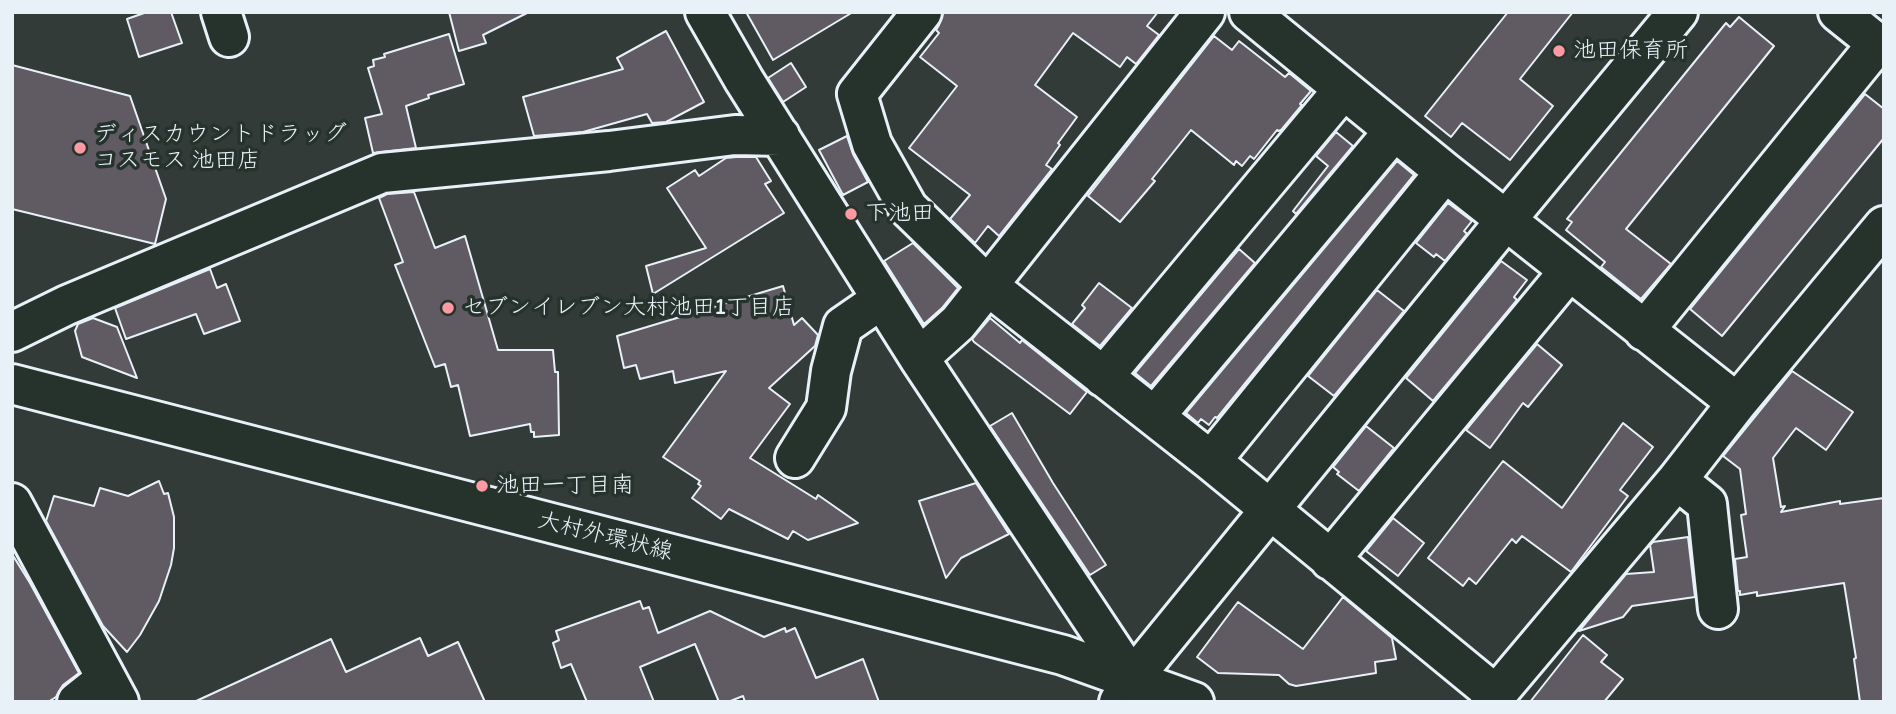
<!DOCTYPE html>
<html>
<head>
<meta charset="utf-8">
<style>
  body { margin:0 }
  #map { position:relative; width:1896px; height:714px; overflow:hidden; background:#323b38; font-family:Itim,sans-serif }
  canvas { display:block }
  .frame { position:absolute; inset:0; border:14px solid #e8f1f8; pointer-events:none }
</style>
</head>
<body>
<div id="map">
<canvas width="1896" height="714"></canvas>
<div class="frame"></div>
</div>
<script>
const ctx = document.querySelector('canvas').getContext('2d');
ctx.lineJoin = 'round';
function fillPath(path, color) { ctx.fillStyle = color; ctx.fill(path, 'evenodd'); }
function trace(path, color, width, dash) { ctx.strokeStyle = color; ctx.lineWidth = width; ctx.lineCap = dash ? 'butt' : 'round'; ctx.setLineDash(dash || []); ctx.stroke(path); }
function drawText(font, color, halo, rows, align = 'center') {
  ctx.font = font + ' Itim,"Klee One",sans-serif'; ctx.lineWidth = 7; ctx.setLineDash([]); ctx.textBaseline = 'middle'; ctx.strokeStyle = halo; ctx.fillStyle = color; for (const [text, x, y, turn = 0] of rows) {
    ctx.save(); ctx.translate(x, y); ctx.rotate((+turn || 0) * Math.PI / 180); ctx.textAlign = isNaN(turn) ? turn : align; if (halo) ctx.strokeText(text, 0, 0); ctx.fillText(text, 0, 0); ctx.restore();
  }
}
const building = new Path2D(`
  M147 12H171L182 43 139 57 127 19Z
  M449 12H529L483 35 486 43 459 51Z
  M746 12H853L773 60Z
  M943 12H1158L1147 26 1159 35 1136 64 1127 57 1120 67 1073 33 1035 85 1077 117 1058 143 1060 145 1046 165 1052 169 999 236 988 226 975 243 950 219 970 195 909 148 957 86 920 57 939 33 936 30 939 25Z
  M1508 12H1573L1520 79 1553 106 1510 160 1462 123 1451 137 1425 116Z
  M1739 17 1774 46 1626 229 1671 264 1641 299 1601 267 1605 262 1566 230 1572 222 1567 219 1726 23 1730 27Z
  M666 31 704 102 666 122 652 123 647 114 583 132 534 136 523 97 623 69 617 58Z
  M449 34 464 84 428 95 429 98 406 106 416 148 373 153 365 118 382 114 368 68 374 66 373 60 385 57 384 54Z
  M1214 36 1232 50 1239 41 1285 77 1289 73 1311 91 1300 104 1302 105 1282 129 1279 131 1277 130 1254 159 1250 156 1242 166 1236 161 1234 165 1191 130 1152 179 1155 181 1120 222 1088 196Z
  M791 63 806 87 783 102 768 78Z
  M12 65 130 96 166 199 155 244 12 209Z
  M1865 94 1884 109V138L1722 336 1690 309Z
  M1336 132 1353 146 1296 214 1293 211 1328 166 1316 156Z
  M847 136 853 154 868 182 843 195 819 150Z
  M736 157H756L771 181 765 184 784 213 653 294 646 266 706 248 667 188 695 170 699 176 726 158Z
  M1397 161 1414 175 1217 418 1215 417 1209 425 1201 419 1198 423 1186 413Z
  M414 192 435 248 465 236 498 350H553L555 372H558L559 435 534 437V432H531L530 424 470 436 458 385 451 387 445 364 435 367 395 265 403 262 379 198 387 194Z
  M1448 203 1472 221 1464 231 1467 234 1445 261 1436 254 1434 257 1416 243Z
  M913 243 958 288 942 308 924 324 884 261Z
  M1239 249 1255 263 1151 386 1135 373Z
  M1501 261 1527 280 1514 297 1517 300 1433 401 1406 378Z
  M210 269 217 288 226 284 240 321 204 334 196 314 126 339 115 308Z
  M1099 283 1132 308 1100 346 1072 324 1085 308 1082 305Z
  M783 286 794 325 802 318 818 335 815 346 769 388 790 404 750 458 816 499 818 495 858 523 808 540 793 531 788 539 729 509 721 519 692 498 701 486 698 484 700 481 663 457 726 371 675 383 673 371 640 379 636 365 624 368 617 336Z
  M1377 290 1404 311 1334 396 1308 376Z
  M93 318 117 327 137 378 82 357 75 331 78 324Z
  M990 318 1020 343 1022 340 1087 392 1070 414 974 342 972 339Z
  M1537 344 1562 365 1528 407 1523 403 1490 448 1466 430Z
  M1792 371 1853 412 1826 450 1796 428 1773 458 1781 507 1785 506 1781 512 1840 501V504L1884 498V702H1860L1854 659 1856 658 1844 583 1757 596V592L1740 595V591H1738L1735 559 1747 557 1741 515 1746 514 1740 469 1723 456Z
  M1012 413 1053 483 1106 565 1090 575 990 426Z
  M1623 423 1653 447 1620 490 1628 496 1571 572 1522 536 1516 543 1512 539 1476 584 1469 578 1463 586 1428 558 1503 461 1562 508Z
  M1366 426 1394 448 1359 491 1337 474 1339 472 1333 467Z
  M159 481 164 494 168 493 174 517V548L171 565 159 601 140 635 127 652 103 626 46 521 54 496 94 506 100 488 128 496Z
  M976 483 1009 534 961 558 946 578 919 501Z
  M1393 518 1424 543 1398 576 1366 551Z
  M1688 537 1695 597 1632 606 1623 617 1579 631 1626 574 1654 572 1650 545 1653 542Z
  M12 554 30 583 79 673 63 685 56 697 48 702H12Z
  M1343 597 1392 638 1396 659 1375 662 1376 673 1296 686 1289 684 1279 675 1218 673 1197 657 1238 602 1303 649Z
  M640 601 643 609 649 607 658 633 710 611 764 637 785 628 786 632 795 628 816 678 863 659 879 702H745L743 696 728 702H719L695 644 640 667 654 702H587L571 664 561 668 553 643 559 640 556 631Z
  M1583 635 1607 655 1601 662 1623 679 1604 702H1530Z
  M420 638 428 656 458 642 485 702H194L331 639 346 672Z`);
fillPath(building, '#605a63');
trace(building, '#e8f1f8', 2);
const street = new Path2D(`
  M221 12 229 37
  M705 12 744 80 919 358 1132 679 1142 697
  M922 12 857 94 872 144 908 208 987 285 1211 461 1496 695
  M1249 12 1445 172 1737 403
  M1838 12 1884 49
  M1644 331 1877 44
  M12 332 67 305 117 284 382 173 609 151 735 135 780 136
  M919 358 958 323 1205 12
  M1103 377 1343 90
  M1155 416 1394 131
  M795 458 826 408 831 371 843 326 882 299
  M1211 461 1445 172
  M1677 480 1707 504 1718 609
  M12 503 119 702
  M1330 560 1569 271
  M77 702 106 679
  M1119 702 1132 679 1506 220 1678 12
  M1490 702 1677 480 1737 403 1884 226`);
const secondary = new Path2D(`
  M12 384 1063 655 1194 702`);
trace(street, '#e8f1f8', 44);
trace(secondary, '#e8f1f8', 44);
trace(street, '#26332d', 38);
trace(secondary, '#26332d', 38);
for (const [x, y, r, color] of [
  [1559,51,7,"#ff9aa2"],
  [80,148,7,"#ff9aa2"],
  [851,214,7,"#ff9aa2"],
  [448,308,7,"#ff9aa2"],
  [482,486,7,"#ff9aa2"]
]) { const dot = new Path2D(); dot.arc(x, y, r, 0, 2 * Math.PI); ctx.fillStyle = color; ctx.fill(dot); trace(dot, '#26332d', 2.5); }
drawText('23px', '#e8f1f8', '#26332d', [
  ["池田保育所",1573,51],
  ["ディスカウントドラッグ",94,135],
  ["コスモス 池田店",94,161],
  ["下池田",865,214],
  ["セブンイレブン大村池田1丁目店",462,308],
  ["池田一丁目南",496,486]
], 'left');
drawText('23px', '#e8f1f8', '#26332d', [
  ["大村外環状線",605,537,14]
]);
</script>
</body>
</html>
